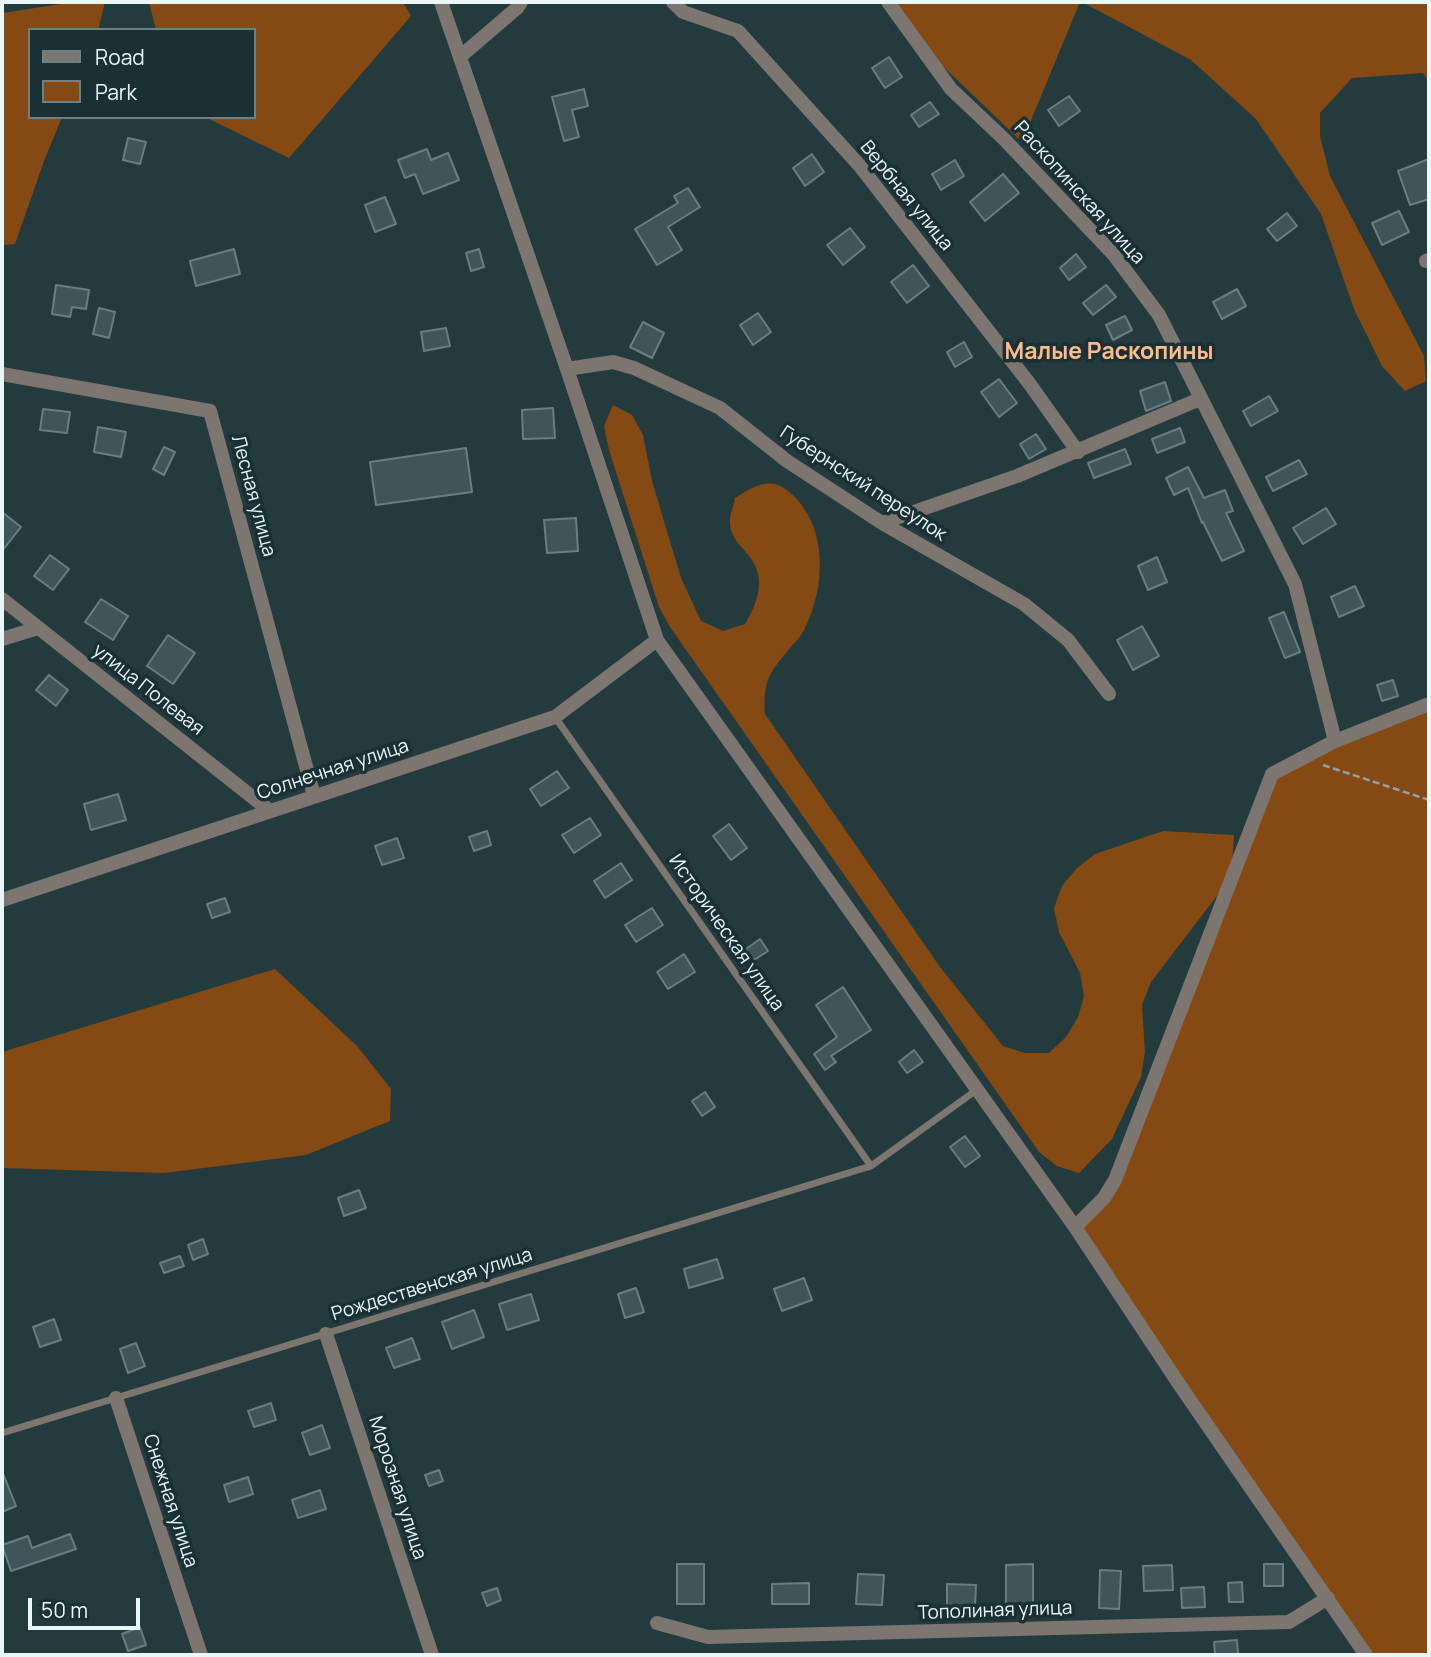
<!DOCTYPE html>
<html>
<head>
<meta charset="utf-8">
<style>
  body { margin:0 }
  #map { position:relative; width:1431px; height:1657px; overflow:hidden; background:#243b3e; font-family:Manrope,sans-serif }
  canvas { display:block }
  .frame { position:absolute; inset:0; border:4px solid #eaf7f9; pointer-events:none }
  .legend { position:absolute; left:28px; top:28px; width:228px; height:91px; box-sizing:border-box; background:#1a3034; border:2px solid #6d8083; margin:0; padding:9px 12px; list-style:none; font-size:21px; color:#eaf7f9 }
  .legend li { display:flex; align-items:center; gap:14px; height:35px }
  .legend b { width:35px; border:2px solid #6d8083 }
  .scale { position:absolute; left:28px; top:1598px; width:112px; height:32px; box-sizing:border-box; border:4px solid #eaf7f9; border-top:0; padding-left:9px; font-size:21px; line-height:24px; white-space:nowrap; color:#eaf7f9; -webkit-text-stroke:5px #1a3034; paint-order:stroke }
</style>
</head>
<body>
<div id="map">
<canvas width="1431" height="1657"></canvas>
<div class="frame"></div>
<ul class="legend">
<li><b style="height:9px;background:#7d7570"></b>Road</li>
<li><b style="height:19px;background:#854913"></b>Park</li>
</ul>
<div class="scale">50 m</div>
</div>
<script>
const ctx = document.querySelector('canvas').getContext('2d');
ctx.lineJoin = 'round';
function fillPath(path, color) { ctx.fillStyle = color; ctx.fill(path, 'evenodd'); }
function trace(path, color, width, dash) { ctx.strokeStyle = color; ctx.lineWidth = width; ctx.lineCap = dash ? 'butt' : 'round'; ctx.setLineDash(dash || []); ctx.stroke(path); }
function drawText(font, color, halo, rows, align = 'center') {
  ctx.font = font + ' Manrope,sans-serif'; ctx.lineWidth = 7; ctx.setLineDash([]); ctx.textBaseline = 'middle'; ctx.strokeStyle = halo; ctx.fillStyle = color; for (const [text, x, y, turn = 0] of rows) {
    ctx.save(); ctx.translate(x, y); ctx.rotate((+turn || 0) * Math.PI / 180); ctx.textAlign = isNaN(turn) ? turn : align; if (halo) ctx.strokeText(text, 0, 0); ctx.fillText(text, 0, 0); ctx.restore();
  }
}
fillPath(new Path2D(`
  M74 2H105L98 30H30V117H62L44 161 15 244 2 245V13Z
  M149 2H403L411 16 289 158 205 117H254V30H156Z
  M895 2H1080L1022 142 927 51Z
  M1082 2H1429V82L1423 73 1352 78 1320 113V136L1330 176 1424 356 1426 381 1405 391 1382 366 1354 309 1321 214 1256 119 1191 60Z
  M613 405 632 415 643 435 652 481 681 578 701 621 723 631 745 624C757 604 767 579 750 557 741 546 729 536 730 520 730 513 734 505 735 498 750 489 768 477 784 488 829 519 827 587 804 630 801 636 795 642 791 647 769 673 763 680 765 714L940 967 1003 1046 1025 1053H1049L1066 1037 1078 1017 1084 996 1080 973 1059 932 1054 908 1062 886 1077 868 1095 854 1163 831 1234 835 1232 867 1223 888 1151 982 1142 1005 1145 1052 1141 1077 1112 1139 1079 1173 1057 1166 1039 1152 670 627 659 607 609 450 604 426Z
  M1429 711V1655H1366L1075 1227 1115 1180 1272 774 1303 758Z
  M275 969 357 1046 391 1089 390 1121 306 1155 164 1173 2 1168V1052Z`), '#854913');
const building = new Path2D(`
  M889 57 902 77 885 88 872 68Z
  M584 89 588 106 572 110 579 137 564 141 552 97Z
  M1069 96 1080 111 1059 126 1048 110Z
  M930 102 939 114 919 127 911 115Z
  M128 138 146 142 140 164 123 160Z
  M427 149 431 160 448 153 459 180 423 194 415 174 405 178 398 160Z
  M812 154 824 172 805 186 793 168Z
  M1429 159V199L1410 205 1398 171Z
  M955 160 964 176 941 190 932 174Z
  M1003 174 1019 193 985 221 970 202Z
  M688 188 700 207 668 227 682 250 657 265 635 229 678 203 674 196Z
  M385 197 396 224 375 232 365 205Z
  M1399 211 1409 232 1382 245 1372 223Z
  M1287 213 1297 226 1277 241 1267 229Z
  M850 228 865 247 843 265 827 245Z
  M234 249 240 274 196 286 190 261Z
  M479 249 484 267 471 271 466 253Z
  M1076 254 1086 267 1069 280 1060 268Z
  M913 265 929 286 907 303 891 282Z
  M56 285 89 290 86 309 72 307 70 317 52 314Z
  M1106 285 1116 297 1093 315 1083 303Z
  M1237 289 1246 306 1222 319 1213 302Z
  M99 308 115 312 109 338 93 334Z
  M758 313 771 332 753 345 740 325Z
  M1125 316 1132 330 1113 340 1106 325Z
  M643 322 664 333 652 358 630 347Z
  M446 328 450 346 424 351 421 332Z
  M964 342 972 357 955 367 947 352Z
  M999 379 1017 403 999 417 981 392Z
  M1165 382 1171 401 1146 411 1140 391Z
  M1269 396 1278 411 1251 426 1243 411Z
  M553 408 555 438 523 439 522 410Z
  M43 409 70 412 67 433 40 430Z
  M98 427 126 432 121 457 94 452Z
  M1180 428 1185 442 1157 453 1152 439Z
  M1036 434 1046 449 1029 459 1020 444Z
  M164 447 175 452 164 475 153 469Z
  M466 448 472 492 376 505 370 462Z
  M1125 449 1131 464 1094 478 1088 463Z
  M1299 460 1307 474 1273 491 1266 477Z
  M1188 467 1204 498 1225 490 1233 511 1226 513 1244 551 1222 561 1203 522 1202 523 1188 488 1174 495 1166 478Z
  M1326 508 1336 524 1303 544 1293 528Z
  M2 512 21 527 2 551Z
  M576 518 578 551 547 553 544 520Z
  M50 555 69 569 53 590 34 576Z
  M1157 557 1167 582 1148 590 1138 566Z
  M1355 586 1364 606 1339 617 1331 597Z
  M101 599 128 616 113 640 85 622Z
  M1284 612 1300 652 1285 658 1269 618Z
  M1142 626 1159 656 1133 670 1117 640Z
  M168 635 195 653 173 684 147 666Z
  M49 675 68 690 56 706 36 690Z
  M1393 680 1398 696 1382 701 1377 685Z
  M557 771 569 788 541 806 530 789Z
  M118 794 126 820 91 830 84 804Z
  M590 818 601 835 574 853 562 835Z
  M729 824 747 848 731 860 713 836Z
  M487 831 491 845 474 851 469 837Z
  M397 838 404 858 382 865 375 846Z
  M621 863 632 880 605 898 594 881Z
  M225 898 230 912 212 918 207 904Z
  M652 908 663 925 636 942 625 925Z
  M760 939 768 951 754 960 746 949Z
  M684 954 695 972 668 989 657 972Z
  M843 987 871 1030 831 1056 836 1062 825 1070 814 1054 837 1037 816 1005Z
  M914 1050 923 1062 907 1073 899 1062Z
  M705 1092 715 1107 702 1116 692 1101Z
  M965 1136 980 1156 965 1167 950 1147Z
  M359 1190 366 1208 344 1216 338 1198Z
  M203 1239 208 1254 193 1260 188 1245Z
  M180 1256 184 1266 164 1273 160 1263Z
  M717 1259 723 1278 689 1288 684 1269Z
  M804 1278 812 1300 782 1311 774 1289Z
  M636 1288 644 1312 625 1318 618 1294Z
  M531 1294 539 1320 507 1330 499 1304Z
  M474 1310 484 1337 452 1349 442 1322Z
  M54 1319 61 1340 40 1347 33 1327Z
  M412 1338 420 1359 394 1368 386 1348Z
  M136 1343 145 1366 128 1373 120 1349Z
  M271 1403 276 1420 254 1427 248 1411Z
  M322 1425 330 1448 310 1455 302 1433Z
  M439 1470 443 1481 429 1486 425 1475Z
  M2 1471 16 1506 2 1512Z
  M248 1477 253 1494 229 1502 224 1485Z
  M320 1490 326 1509 298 1518 292 1500Z
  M70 1534 76 1549 11 1571 2 1545 28 1536 32 1548Z
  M677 1564H704V1604H677Z
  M1033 1564V1604L1006 1605V1565Z
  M1264 1564H1283V1586H1264Z
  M1172 1565 1173 1590 1144 1591 1143 1566Z
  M1100 1570 1121 1571 1119 1609 1099 1608Z
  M858 1574 884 1575 882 1605 856 1604Z
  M1242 1582 1243 1602H1229L1228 1583Z
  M809 1583V1604H772V1584Z
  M947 1584 976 1585 975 1606H947Z
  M1204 1587 1205 1607 1182 1608 1181 1588Z
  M497 1588 501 1600 487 1606 482 1593Z
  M140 1627 146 1645 128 1651 122 1634Z
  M1237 1640 1238 1655H1215L1214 1642Z`);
fillPath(building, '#3e5559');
trace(building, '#677f83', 2);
trace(new Path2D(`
  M1323 765 1429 800`), '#91a2a5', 2.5, [7, 3.5]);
trace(new Path2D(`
  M555 717 871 1166
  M2 1433 871 1166 978 1089`), '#7d7570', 7);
trace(new Path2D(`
  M441 2 567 369 657 640 1075 1227 1181 1387 1366 1655
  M673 2 683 12 738 31 859 165 1029 383 1078 452
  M888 2 951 89 1004 139 1114 255 1159 315 1295 584 1335 741
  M461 56 517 8 521 2
  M1426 261 1429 260
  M567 369 613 362 634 368 720 408 787 461 882 523 1024 604 1068 640 1109 694
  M2 374 210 411 314 796
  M882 523 1017 476 1200 399
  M2 599 270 811
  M2 639 38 628
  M2 900 555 717 657 640
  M1075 1227 1104 1198 1115 1180 1272 774 1335 741 1429 704
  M326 1334 432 1655
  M116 1398 201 1655
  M657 1623 708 1637 1289 1622 1328 1598`), '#7d7570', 14);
drawText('19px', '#eaf7f9', '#1a3034', [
  ["Раскопинская улица",1079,193,48],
  ["Вербная улица",906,196,51],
  ["Губернский переулок",863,484,33],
  ["Лесная улица",253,496,75],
  ["улица Полевая",148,690,38],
  ["Солнечная улица",333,770,-18],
  ["Историческая улица",726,933,55],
  ["Рождественская улица",432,1285,-17],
  ["Морозная улица",397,1488,72],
  ["Снежная улица",170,1501,72],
  ["Тополиная улица",995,1611,-2]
]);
drawText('bold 23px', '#febb8b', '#1a3034', [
  ["Малые Раскопины",1109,353]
]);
</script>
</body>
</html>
